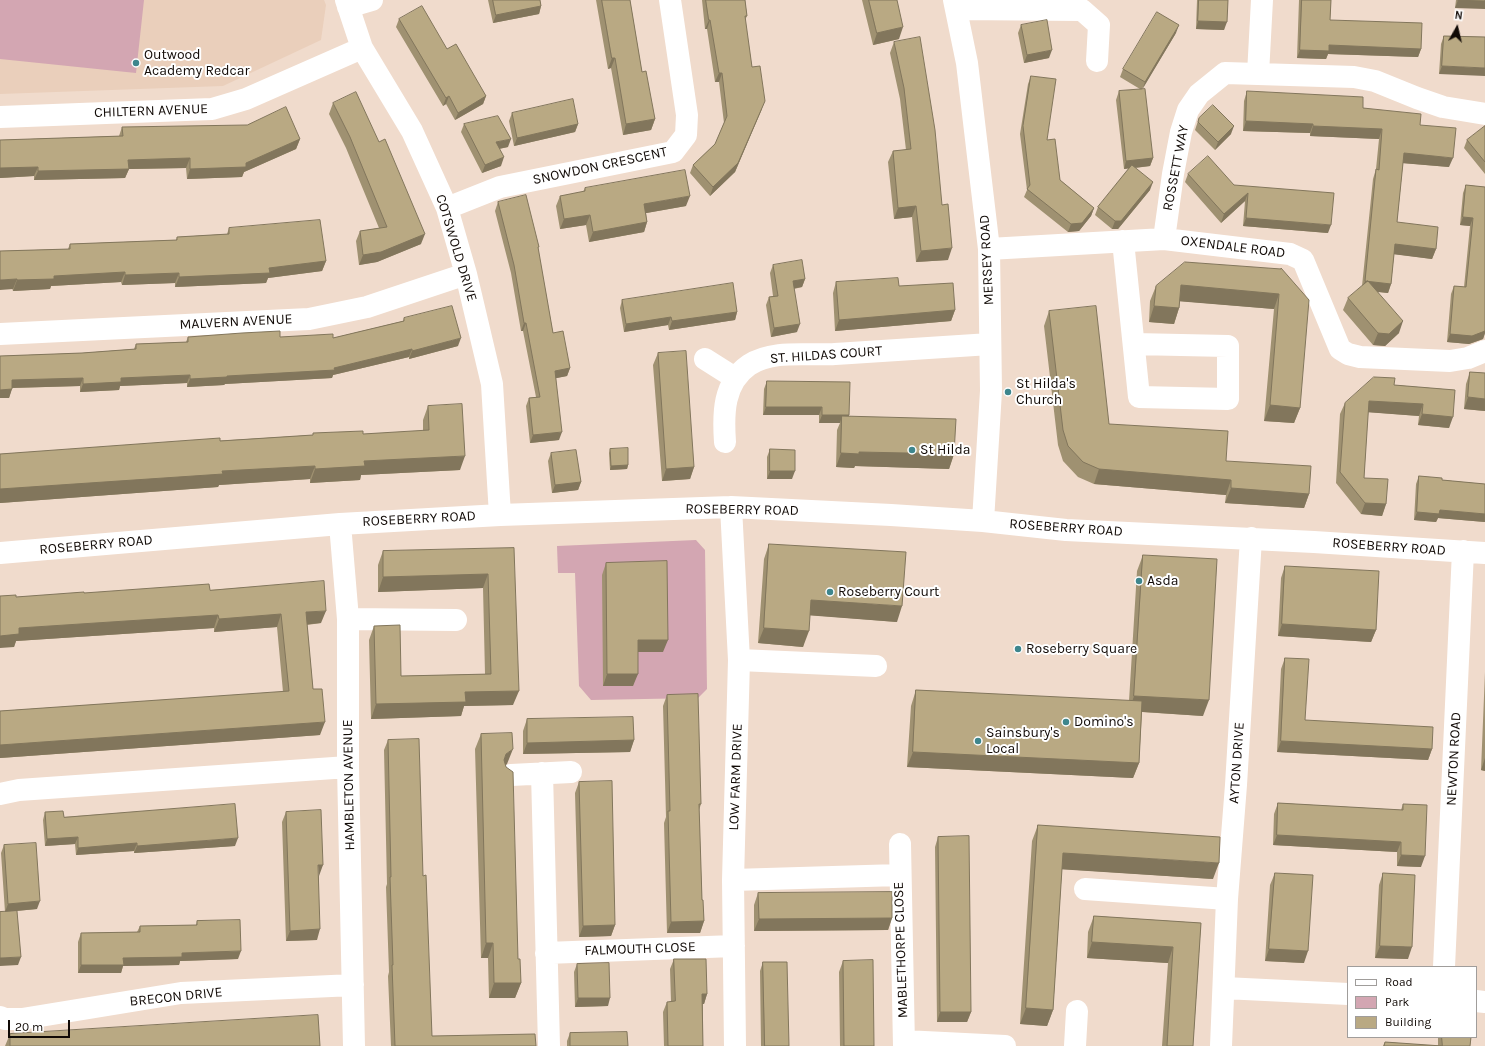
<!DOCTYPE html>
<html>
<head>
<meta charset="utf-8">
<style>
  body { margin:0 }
  #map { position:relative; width:1485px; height:1046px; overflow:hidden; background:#f0dbcc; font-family:Karla,sans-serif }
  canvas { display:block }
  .legend { position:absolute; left:1347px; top:966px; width:130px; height:72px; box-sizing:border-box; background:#fff; border:1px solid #a09d9b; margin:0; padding:5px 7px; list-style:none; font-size:12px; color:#110a06 }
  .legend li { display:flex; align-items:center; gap:8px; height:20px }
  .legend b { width:20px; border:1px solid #a09d9b }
  .north { position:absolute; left:1437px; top:8px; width:40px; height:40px; -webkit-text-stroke:3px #fff; paint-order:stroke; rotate:8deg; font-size:11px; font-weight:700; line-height:16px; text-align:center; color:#110a06 }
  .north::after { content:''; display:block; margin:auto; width:14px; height:18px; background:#110a06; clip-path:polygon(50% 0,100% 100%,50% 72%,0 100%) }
  .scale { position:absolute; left:8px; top:1020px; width:62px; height:18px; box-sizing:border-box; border:2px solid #110a06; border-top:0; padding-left:5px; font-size:12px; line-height:14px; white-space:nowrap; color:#110a06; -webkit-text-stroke:3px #fff; paint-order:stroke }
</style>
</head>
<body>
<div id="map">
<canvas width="1485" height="1046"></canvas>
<ul class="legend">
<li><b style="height:5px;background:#fff"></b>Road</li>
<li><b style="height:11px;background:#d3a6b2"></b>Park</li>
<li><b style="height:11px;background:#b9a983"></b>Building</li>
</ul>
<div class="north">N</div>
<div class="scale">20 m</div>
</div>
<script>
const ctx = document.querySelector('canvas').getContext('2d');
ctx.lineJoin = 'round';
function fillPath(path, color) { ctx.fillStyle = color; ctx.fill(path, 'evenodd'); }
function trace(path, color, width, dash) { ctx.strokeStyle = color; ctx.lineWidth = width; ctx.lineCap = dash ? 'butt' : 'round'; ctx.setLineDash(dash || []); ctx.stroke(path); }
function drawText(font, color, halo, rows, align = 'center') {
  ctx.font = font + ' Karla,sans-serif'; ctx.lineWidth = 4; ctx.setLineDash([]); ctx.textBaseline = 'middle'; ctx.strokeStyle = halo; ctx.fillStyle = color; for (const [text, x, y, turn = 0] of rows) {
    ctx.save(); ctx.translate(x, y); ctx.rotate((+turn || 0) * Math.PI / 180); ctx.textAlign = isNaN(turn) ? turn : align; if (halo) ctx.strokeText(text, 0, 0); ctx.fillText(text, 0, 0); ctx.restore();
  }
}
fillPath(new Path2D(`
  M0 0H324L326 5 321 40 223 86 0 94Z`), '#eacfbb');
fillPath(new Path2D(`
  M0 0H144L136 73 0 59Z
  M696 540 705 550 707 689 698 698 591 700 579 686 575 573H558L557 546Z`), '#d3a6b2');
trace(new Path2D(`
  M346 0 362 48 412 131 447 208 466 274 492 384 500 515
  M954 0 967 63 989 249 991 391 983 521
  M1262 0 1258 74 1354 77 1375 81 1417 98 1443 107 1485 114
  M348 7 372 0
  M956 9 1082 10 1099 25 1097 61
  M0 117 212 109 246 99 362 48
  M447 208 500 187 673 152 686 135 687 115 670 0
  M1164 239 1173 174 1181 132 1188 110 1199 94 1225 73 1258 74
  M1123 241 1139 397 1228 399V346L1134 344
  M989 249 1164 239 1290 254 1303 260 1340 349 1348 354 1360 357 1450 361 1468 358 1485 351
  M0 334 309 319 367 307 466 274
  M705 359 735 378
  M725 442C723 414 723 383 749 365 774 349 808 356 835 354 887 351 939 347 990 344
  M731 507 739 660 733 880 735 1046
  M340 524 348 619V767L354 1046
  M0 553 340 524 500 515 731 507 891 515 983 521 1066 530 1314 542 1485 553
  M348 619 456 620
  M739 660 876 666
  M542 773 549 1046
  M511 775 571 772
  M0 794 19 790 348 767
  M900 844 904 1046
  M733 880 899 875
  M1085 889 1227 899
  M546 953 734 946
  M1444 967 1463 551
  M1224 988 1348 994
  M1476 1001 1485 1002
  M0 1017 5 1019H22L181 993 353 985
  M904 1041 1005 1046
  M1075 1046 1077 1011
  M1221 1046 1227 899 1236 785 1251 538`), '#fff', 22);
fillPath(new Path2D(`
  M488 0H540L541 6 539 14 493 23Z
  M596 0H630L642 72 655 119 651 130 623 135 611 68 608 69Z
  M702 0H745L747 16 745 20 752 67 762 109 735 172 710 196 690 173 693 165 715 144 724 123 719 82H715L707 29H705Z
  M862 0H897L899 39 873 45Z
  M1197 0H1228L1224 30 1196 29Z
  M1299 0H1331L1330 20 1421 49 1418 57 1328 54 1326 59 1297 58Z
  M1456 0H1485L1455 8Z
  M399 19 447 49 486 96 483 104 455 120 446 104 443 106 396 27Z
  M1021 25 1049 58 1024 63 1018 33Z
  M1176 33 1142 89 1153 158 1150 166 1135 168 1150 190 1118 229H1112L1095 215 1098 207 1129 168 1124 169 1116 100 1119 91 1140 89 1120 77 1123 69Z
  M1444 36 1485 37 1439 74 1441 44Z
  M894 42 942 205 948 260 916 262 912 217 894 219 888 162 893 151 906 150 900 99 890 53Z
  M1031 76 1047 140 1060 180 1094 208 1091 216 1079 231 1068 232 1024 197 1027 190 1020 134 1028 84Z
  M1247 91 1363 108 1420 125 1449 167 1403 163 1397 222 1436 249 1432 259 1394 254 1391 284 1388 293 1378 292 1399 333 1385 346 1373 345 1343 310 1348 298 1362 286 1373 179 1376 169 1379 139 1310 136V133L1243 131 1244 101Z
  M333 103 421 244 377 262 359 265 356 241 360 231 379 228 346 148 329 114Z
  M512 113 578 124 575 132 514 146 509 121Z
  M1199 118 1231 134 1215 150 1195 130Z
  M464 124 508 147 499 149 501 166 482 173 461 132Z
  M1485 126V174L1464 148 1467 140Z
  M122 127 300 139 296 149 244 172 242 177 187 179 186 168 129 169 125 178 34 180V176L0 178V140L119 136Z
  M1188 174 1234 185 1328 233 1243 226 1245 201 1221 223 1185 182Z
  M1466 185 1485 187V333L1483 339 1469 344 1447 342 1451 294 1454 286 1464 287 1470 226 1460 225 1463 193Z
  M585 188 686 206 646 213 647 222 644 232 589 242 586 225 560 229 556 206 560 196 583 192Z
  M498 202 538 249 553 333 570 368 567 376 556 378 559 440 530 443 526 406 529 398 536 397 523 331H521L511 273 495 211Z
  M229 228 326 261 322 271 268 278 266 283 175 287V283L122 285 121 282 51 286 50 289 13 291 0 251 68 249 70 244 176 240 177 237 227 234Z
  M773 265 805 279 802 287 794 289 797 332 771 337 766 305 769 297 773 296 770 273Z
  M1281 268 1300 408 1294 423 1264 421 1274 309 1180 301 1179 308 1174 324 1149 322 1150 301 1156 286 1281 269Z
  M836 282 899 286 955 310 951 321 835 331 833 293Z
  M622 300 737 312 735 320 669 330 668 325 624 332 620 308Z
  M1049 311 1109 424 1226 461 1309 494 1304 508 1225 503 1226 495 1094 484 1078 477 1063 461 1058 445 1044 326Z
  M404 318 458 346 409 359V357L333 375 332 378 225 384 224 385 187 387V383L120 386 119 390 80 392V386L12 388 9 398H0V356L82 353 134 349 136 344 186 342 188 337H280L333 338 403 321Z
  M658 353 694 467 690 479 662 481 653 365Z
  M1470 372 1485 373V411L1464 409 1466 384Z
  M767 381 849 415V416L954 454 949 469 855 466 854 468 836 467 837 430 840 423H819V415H763L764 389Z
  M1394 385 1455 390 1449 428 1418 425 1419 416 1368 412 1364 478 1386 504 1382 516 1361 514 1336 483 1340 414 1345 403Z
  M428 406 460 470 361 475 360 480 310 483V479L219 485 218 487 0 503V454L313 435V433L363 434 423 431V420Z
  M610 449 628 465 627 469 610 470 609 453Z
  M770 449 792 479H767V457Z
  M551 453 581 482 578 490 552 493 548 461Z
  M1419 476 1442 480 1485 484V522L1438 518 1436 522 1414 520 1416 484Z
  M769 544 897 622 810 615 803 647 758 643 764 559Z
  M514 548 513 705 464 706 461 716 371 719 369 640 374 626 401 676 485 674 483 588 378 592V565L383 551Z
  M1143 555 1203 716 1142 712 1139 763 1133 778 907 767 911 706 916 690 1129 701 1137 571Z
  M606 563 663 652H638L633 686H603L602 575Z
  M1285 566 1376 630 1371 642 1278 636 1281 578Z
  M210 590 321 623 307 625 313 689 320 735 0 758V711L283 692 277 627 214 632V628L16 641 14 647 16 597 84 593Z
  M1285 658 1305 720 1432 749 1428 760 1277 752 1281 669Z
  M1485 672V771L1481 770Z
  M667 695 701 804 699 810 702 900 704 921 700 933H667L664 823 666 817 663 706Z
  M527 719 634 740 630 752 523 754V731Z
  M481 734 507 764 505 765 518 959 521 983 515 998H489L488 958H481L475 749Z
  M388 740 423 876 432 1036 536 1046H391L388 976 389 972 386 887 387 884 384 750Z
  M579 782 615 925 611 936 579 937 575 793Z
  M1278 803 1401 810 1403 804 1421 867 1397 866V852L1273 845 1274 814Z
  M45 812 64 817 235 846 134 853V851L76 855 75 844 45 846 43 820Z
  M286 812 319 876 317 940 286 941 282 822Z
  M1038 825 1213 879 1062 869 1053 1010 1047 1026 1020 1024 1032 841Z
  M938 837 971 1012 967 1022H937L935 847Z
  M4 845 37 909 5 912 1 853Z
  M1275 873 1304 963 1265 961 1270 885Z
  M1383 873 1408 959 1375 958 1379 885Z
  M758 893 892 918 888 930 754 931V905Z
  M1094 916 1201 923 1193 1046H1162L1168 963 1087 958 1088 932Z
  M197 921 238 959 180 961 179 965 123 966 121 973H78V942L81 933 137 932 140 926 196 925Z
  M674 959 707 994 704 1004H703V1046H664L663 1012 667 1002H671L670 969Z
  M843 961 874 1046H840L839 972Z
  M763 962 789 1046H761L760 971Z
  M577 964 608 1006 575 1007 574 972Z
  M570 1033 628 1046H567V1041Z
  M10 1034 320 1046H5Z
  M1438 1037H1471L1470 1046H1383L1385 1042 1438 1046Z`), '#9f9171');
fillPath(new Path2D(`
  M1458 0 1485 1V9L1455 8Z
  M541 6 539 14 493 23 496 15Z
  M709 20H710L707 29H705Z
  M1198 21 1227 22 1224 30 1196 29Z
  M1179 25 1176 33 1142 90 1145 82Z
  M903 27 899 39 873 45 877 33Z
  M1329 45 1421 49 1418 57 1328 54 1326 59 1297 58 1300 50Z
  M1052 50 1049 58 1024 63 1027 55Z
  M612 58H615L611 68 608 69Z
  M1442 66 1485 68V76L1439 74Z
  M719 73H722L719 82H715Z
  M449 96 446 104 443 106 446 98Z
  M486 96 483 104 455 120 458 113Z
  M765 101 735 172 710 196 713 187Z
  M655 119 651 130 623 135 626 124Z
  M1246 121 1313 124 1310 133 1243 131Z
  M578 124 575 132 514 146 517 138Z
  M1234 126 1231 134 1215 150 1218 142Z
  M1313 126 1382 129 1379 139 1310 136Z
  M300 139 296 149 244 172 242 177 187 179 190 169 246 163Z
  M511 139 508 147 493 150 496 142Z
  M1404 153 1453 158 1449 167 1401 163Z
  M504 157 501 166 482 173 485 165Z
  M190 158 186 168 129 169 125 178 34 180 38 171 128 160Z
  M1153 158 1150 166 1124 169 1126 161Z
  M38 167 34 176 0 178V168Z
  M1153 182 1150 190 1118 229H1112L1115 221Z
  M1248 193 1245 201 1221 223 1224 214Z
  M690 196 686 206 641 214 644 204Z
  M916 206 912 217 894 219 898 208Z
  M1094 208 1091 216 1079 231 1068 232 1071 224Z
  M590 215 586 225 560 229 564 219Z
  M1463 217 1473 218 1470 226 1460 225Z
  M1246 218 1331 225 1328 233 1243 226Z
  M647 222 644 232 589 242 593 232Z
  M425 234 421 244 377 262 359 265 363 255Z
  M1395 244 1436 249 1432 259 1392 254Z
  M952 248 948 260 916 262 921 251Z
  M326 261 322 271 268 278 266 283 175 287 179 277 269 268Z
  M125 272 121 282 51 286 50 289 13 291 17 280 54 276Z
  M179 273 175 283 122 285 125 275Z
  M17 279 13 289 0 290V280Z
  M805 279 802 287 790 289 793 281Z
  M1365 281 1391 284 1388 293 1362 290Z
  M1181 285 1279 294 1274 309 1176 301Z
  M1154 306 1179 308 1174 324 1149 322Z
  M955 310 951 321 835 331 839 320Z
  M737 312 735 320 669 330 672 321Z
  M671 317 668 325 624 332 626 324Z
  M1403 321 1399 333 1385 346 1373 345 1378 333Z
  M524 323H526L523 331H521Z
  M800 324 797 332 771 337 774 328Z
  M1485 331V333L1483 339 1469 344 1447 342 1450 334Z
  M461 338 458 346 409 359 412 351Z
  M412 349 409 357 333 375 332 378 225 384 224 385 187 387 190 379 227 376 334 368Z
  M570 368 567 376 552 379 555 371Z
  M190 375 187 383 120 386 119 390 80 392 83 384 121 378Z
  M83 378 80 386 9 388 12 380Z
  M12 389 9 398H0V390Z
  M1468 397 1485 399V411L1464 409Z
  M1369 401 1423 404 1419 416 1365 412Z
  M1270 405 1300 408 1294 423 1264 421Z
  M766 407H822L819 415H763Z
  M1422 414 1453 417 1449 428 1418 425Z
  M822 415H849L846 423 842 416 840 423H819Z
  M562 432 559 440 530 443 533 435Z
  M859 452 954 454 949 469 855 466 854 468 836 467 841 453Z
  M465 456 460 470 361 475 360 480 310 483 315 469 364 461Z
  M628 465 627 469 610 470 611 466Z
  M315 466 310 479 219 485 218 487 0 503V489L222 471Z
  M694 467 690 479 662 481 666 469Z
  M1099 469 1231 480 1226 495 1094 484Z
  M770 471H795L792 479H767Z
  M581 482 578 490 552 493 555 485Z
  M1231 488 1309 494 1304 508 1225 503Z
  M1365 503 1386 504 1382 516 1361 514Z
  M1440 510 1485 514V522L1438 518 1436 522 1414 520 1417 512Z
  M488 574 483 588 378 592 383 577Z
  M811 600 902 606 897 622 805 615Z
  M326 611 321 623 301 625 306 612Z
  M281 614 277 627 214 632 219 619Z
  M218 615 214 628 16 641 14 647 0 648V636L19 628Z
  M1282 624 1376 630 1371 642 1278 636Z
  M764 628 809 631 803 647 758 643Z
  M638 640H668L663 652H634Z
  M607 674H638L633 686H603Z
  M519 691 513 705 464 706 461 716 371 719 376 704 465 692Z
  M1134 696 1209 700 1203 716 1129 711Z
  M325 722 320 735 0 758V745Z
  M634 740 630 752 523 754 527 743Z
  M1281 741 1432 749 1428 760 1277 752Z
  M513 749 507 764 500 769 506 754Z
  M913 752 1139 763 1133 778 907 767Z
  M1485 758V771L1481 770Z
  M1277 835 1401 842 1397 852 1273 845Z
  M78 837 75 844 45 846 47 839Z
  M238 838 235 846 134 853 137 846Z
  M137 843 134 851 76 855 78 848Z
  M1063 853 1219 863 1213 879 1057 869Z
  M1401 855 1425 856 1421 867 1397 866Z
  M318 865H323L319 876Z
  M40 901 37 909 5 912 8 904Z
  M892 918 888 930 754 931 759 919Z
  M704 921 700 933H667L671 922Z
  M615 925 611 936 579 937 583 926Z
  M320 929 317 940 286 941 290 931Z
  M1092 942 1173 947 1168 963 1087 958Z
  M486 943H493L488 958H481Z
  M1380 946 1412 947 1408 959 1375 958Z
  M1269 949 1308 951 1304 963 1265 961Z
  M241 951 238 959 180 961 179 965 123 966 121 973H78L81 965 123 958 182 953Z
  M21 957 18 965 0 966V958Z
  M494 983H521L515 998H489Z
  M702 994H707L704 1004H699Z
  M578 998H610L608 1006 575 1007Z
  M1026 1008 1053 1010 1047 1026 1020 1024Z
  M940 1012H971L967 1022H937Z`), '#82765c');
const building = new Path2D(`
  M493 0H540L541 6 496 15Z
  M602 0H630L642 72 646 71 655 119 626 124 615 58H612Z
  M706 0H745L747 16H745L752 67 760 66 765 101 738 163 713 187 693 165 715 144 727 116 722 73H719L710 20H709Z
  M869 0H897L903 27 877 33Z
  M1199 0H1228L1227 22 1198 21Z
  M1302 0H1331L1330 20 1422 23 1421 49 1329 45V51L1300 50Z
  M1458 0H1485V1Z
  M422 6 447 49 456 44 486 96 458 113 449 96 446 98 399 19Z
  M1157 12 1179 25 1145 82 1123 69Z
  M1047 20 1052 50 1027 55 1021 25Z
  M1444 36 1485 37V68L1442 66Z
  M920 37 935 130 942 205 948 204 952 248 921 251 916 206 898 208 893 151 911 149 904 88 894 42Z
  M1031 76 1056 79 1047 140 1055 139 1060 180 1094 208 1082 223 1071 224 1027 189 1030 185 1023 126Z
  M1145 89 1153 158 1126 161 1119 91Z
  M1247 91 1363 97V108L1421 114 1420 125 1456 128 1453 158 1404 153 1397 222 1438 227 1436 249 1395 244 1391 284 1365 281 1376 169 1379 170 1382 129 1313 126V124L1246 121Z
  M356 92 379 142 385 139 425 234 381 252 363 255 360 231 387 227 350 137 333 103Z
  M573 99 578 124 517 138 512 113Z
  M1213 105 1234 126 1218 142 1198 122 1199 118Z
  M286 107 300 139 246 163V167L190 169V158L128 160 129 169 38 171V167L0 168V140L123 136 122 127 247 125Z
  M498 116 511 139 496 142 504 157 485 165 464 124Z
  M1485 126V162L1467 140Z
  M1208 156 1234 185 1334 193 1331 225 1246 218 1248 193 1224 214 1188 174Z
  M1132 165 1153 182 1121 221H1115L1098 207Z
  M685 170 690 196 644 204 647 222 593 232 590 215 564 219 560 196 585 191V188Z
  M1466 185 1485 187V331L1472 336 1450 334 1454 286 1466 287 1473 218 1463 217Z
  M526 195 539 247H538L553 333 563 331 570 368 555 371 562 432 533 435 529 398 540 397 526 323H524L514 265 498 202Z
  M320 220 326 261 269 268 270 273 179 277V273L125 275V272L54 276V279L17 280V279L0 280V251L70 249V244L177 240V237L229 234V228Z
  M802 260 805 279 793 281 800 324 774 328 769 297 778 296 773 265Z
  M1185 262 1281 269V268L1309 300 1300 408 1270 405 1279 294 1181 285 1179 308 1154 306 1156 286Z
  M898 278 899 286 953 283 955 310 839 320 836 282Z
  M1368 281 1403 321 1389 334 1378 333 1348 298Z
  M733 283 737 312 672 321 671 317 626 324 622 300Z
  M452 306 461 338 412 351V349L334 368 335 370 227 376V377L190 379V375L121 378V382L83 384V378L12 380V389L0 390V356L82 353 136 349V344L188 342V337L242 333 280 331V337L333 334V338L404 321V318Z
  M1096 306 1109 424 1228 431 1226 461 1311 466 1309 494 1231 488V480L1099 469 1083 462 1068 446 1063 430 1049 311Z
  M686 351 694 467 666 469 658 353Z
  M1470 372 1485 373V399L1468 397Z
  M1374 377 1395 378 1394 385 1455 390 1453 417 1422 414 1423 404 1369 401 1364 478 1388 479 1386 504 1365 503 1340 472 1345 403Z
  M767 381 850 382 849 415H822V407H766Z
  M462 404 465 456 364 461 365 466 315 469V466L222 471 223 474 0 489V454L220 438V441L313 435V433L363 431V434L429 430 428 406Z
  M842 416 956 419 954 454 859 452V454L841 453Z
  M628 448V465L611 466 610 449Z
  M770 449 795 450V471H770Z
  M576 450 581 482 555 485 551 453Z
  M1419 476 1442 478V480L1485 484V514L1440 510 1439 514 1417 512Z
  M769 544 906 552 902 606 811 600 809 631 764 628Z
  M514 548 519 691 465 692 466 702 376 704 374 626 400 625 401 676 491 674 488 574 383 577V551Z
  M1143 555 1217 559 1209 700 1134 696Z
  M667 561 668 640H638V674H607L606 563Z
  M1285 566 1379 571 1376 630 1282 624Z
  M324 581 326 611 306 612 313 689H322L325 722 0 745V711L289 691 281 614 219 619 218 615 19 628V634L0 636V596L16 595V597L84 592V593L209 584 210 590Z
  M1285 658 1309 659 1305 720 1433 727 1432 749 1281 741Z
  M916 690 1142 701 1139 763 913 752Z
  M698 694 701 804H699L702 900H703L704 921 671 922 668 811H670L667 695Z
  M633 717 634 740 527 743V719Z
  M512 733 513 749 506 754 504 760 506 767 513 772 518 959H520L521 983H494L493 943H486L481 734Z
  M419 739 423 876 426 875 432 1036 535 1034 536 1046H395L392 965H393L390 877H391L388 740Z
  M612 781 615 925 583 926 579 782Z
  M1278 803 1403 810V804L1427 805 1425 856 1401 855V842L1277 835Z
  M235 804 238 838 137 846V843L78 848V837L47 839 45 812 63 811 64 817Z
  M321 810 323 865H318L320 929 290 931 286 812Z
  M1038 825 1220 837 1219 863 1063 853 1053 1010 1026 1008Z
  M969 836 971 1012H940L938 837Z
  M36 843 40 901 8 904 4 845Z
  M1275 873 1313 875 1308 951 1269 949Z
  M1383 873 1415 875 1412 947 1380 946Z
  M892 892V918L759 919 758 893Z
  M17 911 21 957 0 958V912Z
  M1094 916 1201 923 1193 1046H1167L1173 947 1092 942Z
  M240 920 241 951 182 953V957L123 958 124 965H81V933L140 932V926L197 925V921Z
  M674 959H706L707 994H702L703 1046H668L667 1002 675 1001Z
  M873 960 874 1046H844L843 961Z
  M763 962H787L789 1046H765Z
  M609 963 610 998H578L577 964Z
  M318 1015 320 1046H10V1034Z
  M627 1032 628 1046H570V1033Z
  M1442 1037H1471L1470 1046H1384L1385 1042 1442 1046Z`);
fillPath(building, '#b9a983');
trace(building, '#82765c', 1);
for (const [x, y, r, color] of [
  [136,63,4,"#3e868d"],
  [1008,392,4,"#3e868d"],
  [912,450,4,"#3e868d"],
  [1139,581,4,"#3e868d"],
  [830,592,4,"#3e868d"],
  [1018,649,4,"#3e868d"],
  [1066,722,4,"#3e868d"],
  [978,741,4,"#3e868d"]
]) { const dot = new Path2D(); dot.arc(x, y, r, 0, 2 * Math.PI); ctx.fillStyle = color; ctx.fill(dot); trace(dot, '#fff', 1.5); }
drawText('14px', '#110a06', '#fff', [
  ["Outwood",144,55],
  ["Academy Redcar",144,71],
  ["St Hilda's",1016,384],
  ["Church",1016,400],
  ["St Hilda",920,450],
  ["Asda",1147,581],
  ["Roseberry Court",838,592],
  ["Roseberry Square",1026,649],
  ["Domino's",1074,722],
  ["Sainsbury's",986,733],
  ["Local",986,749]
], 'left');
drawText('14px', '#110a06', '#fff', [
  ["CHILTERN AVENUE",151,111,-2],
  ["SNOWDON CRESCENT",600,166,-12],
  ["ROSSETT WAY",1176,168,-79],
  ["OXENDALE ROAD",1233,247,7],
  ["COTSWOLD DRIVE",456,248,73],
  ["MERSEY ROAD",987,260,-93],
  ["MALVERN AVENUE",236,322,-3],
  ["ST. HILDAS COURT",826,355,-4],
  ["ROSEBERRY ROAD",742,510,1],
  ["ROSEBERRY ROAD",419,519,-3],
  ["ROSEBERRY ROAD",1066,528,4],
  ["ROSEBERRY ROAD",96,545,-5],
  ["ROSEBERRY ROAD",1389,547,4],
  ["NEWTON ROAD",1454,759,-87],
  ["AYTON DRIVE",1237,763,-86],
  ["LOW FARM DRIVE",736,777,-88],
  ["HAMBLETON AVENUE",349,785,-91],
  ["FALMOUTH CLOSE",640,949,-2],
  ["MABLETHORPE CLOSE",901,950,-92],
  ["BRECON DRIVE",176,997,-6]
]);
</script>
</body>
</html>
